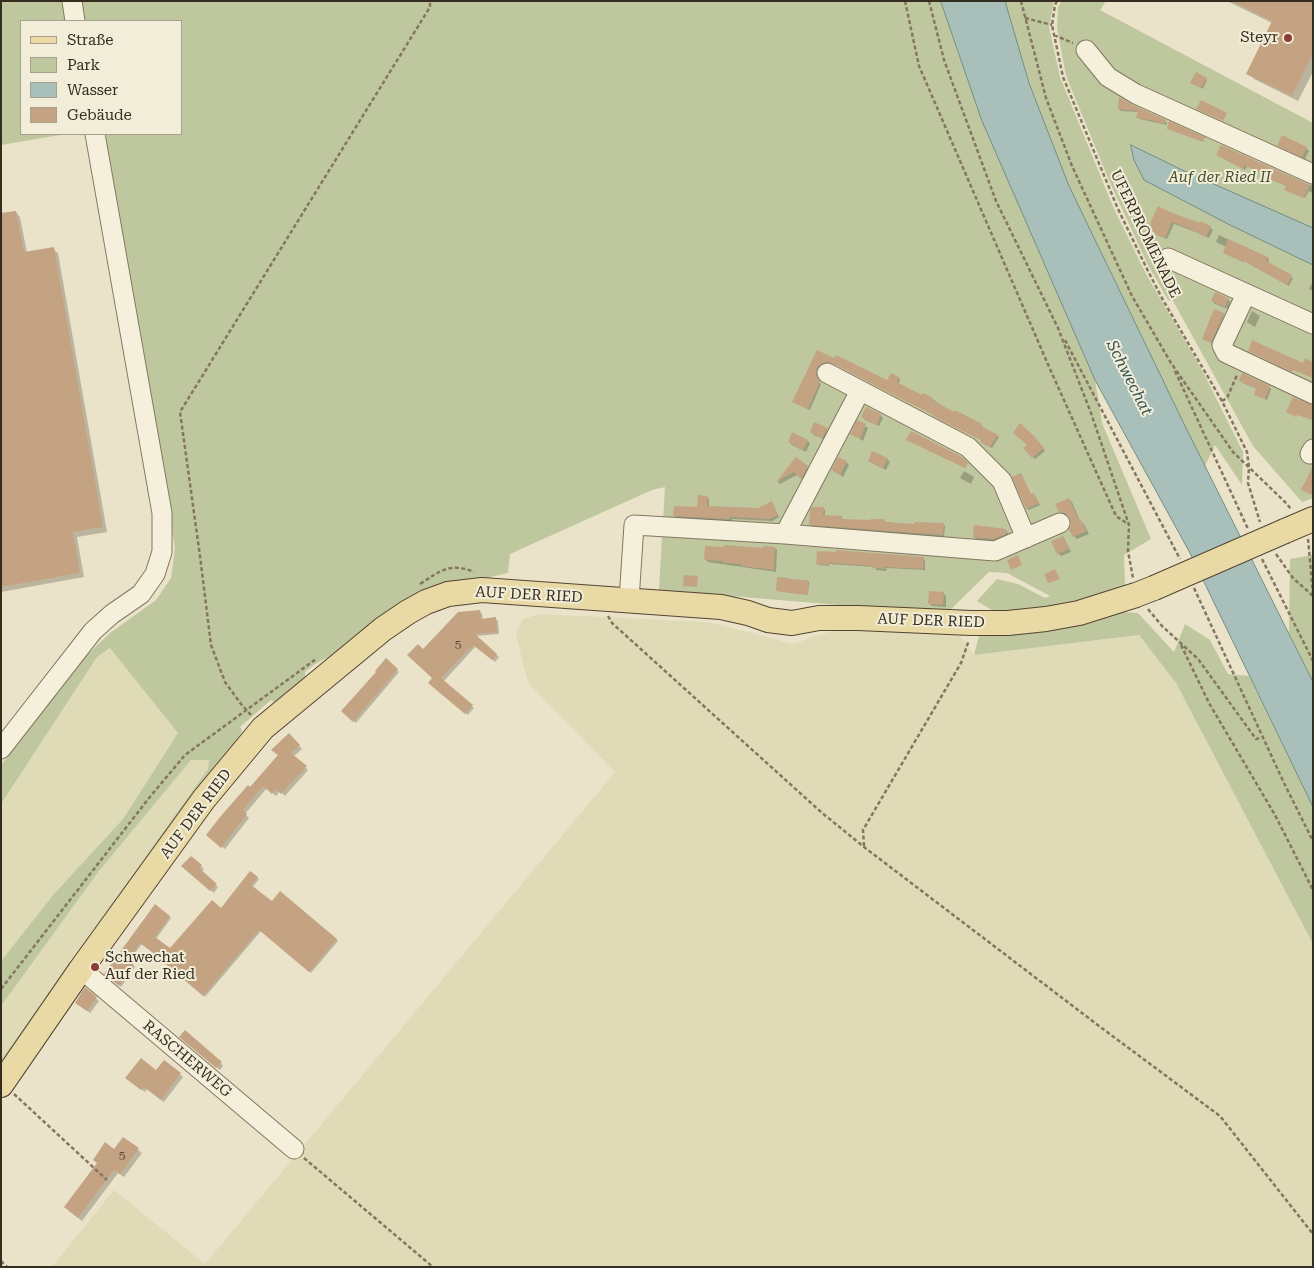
<!DOCTYPE html>
<html>
<head>
<meta charset="utf-8">
<style>
  body { margin:0 }
  #map { position:relative; width:1314px; height:1268px; overflow:hidden; background:#eae3c9; font-family:"Roboto Serif",serif }
  canvas { display:block }
  .frame { position:absolute; inset:0; border:2px solid #362d21; pointer-events:none }
  .legend { position:absolute; left:20px; top:20px; width:162px; height:115px; box-sizing:border-box; background:#f2edd8; border:1px solid #a7a08f; margin:0; padding:6px 9px; list-style:none; font-size:15px; color:#362d21 }
  .legend li { display:flex; align-items:center; gap:10px; height:25px }
  .legend b { width:25px; border:1px solid #a7a08f }
</style>
</head>
<body>
<div id="map">
<canvas width="1314" height="1268"></canvas>
<div class="frame"></div>
<ul class="legend">
<li><b style="height:6px;background:#e8d9a5"></b>Straße</li>
<li><b style="height:14px;background:#bfc79e"></b>Park</li>
<li><b style="height:14px;background:#a9bfba"></b>Wasser</li>
<li><b style="height:14px;background:#c4a383"></b>Gebäude</li>
</ul>
</div>
<script>
const ctx = document.querySelector('canvas').getContext('2d');
ctx.lineJoin = 'round';
function fillPath(path, color) { ctx.fillStyle = color; ctx.fill(path, 'evenodd'); }
function trace(path, color, width, dash) { ctx.strokeStyle = color; ctx.lineWidth = width; ctx.lineCap = dash ? 'butt' : 'round'; ctx.setLineDash(dash || []); ctx.stroke(path); }
function drawText(font, color, halo, rows, align = 'center') {
  ctx.font = font + ' "Roboto Serif",serif'; ctx.lineWidth = 4; ctx.setLineDash([]); ctx.textBaseline = 'middle'; ctx.strokeStyle = halo; ctx.fillStyle = color; for (const [text, x, y, turn = 0] of rows) {
    ctx.save(); ctx.translate(x, y); ctx.rotate((+turn || 0) * Math.PI / 180); ctx.textAlign = isNaN(turn) ? turn : align; if (halo) ctx.strokeText(text, 0, 0); ctx.fillText(text, 0, 0); ctx.restore();
  }
}
fillPath(new Path2D(`
  M538 614 708 622 779 640 789 644 797 643 814 636 837 630 958 633 974 655 1139 635 1176 683 1313 944V1267H52L114 1190 205 1264 615 772 528 683 516 635 522 620Z
  M111 648 178 733 123 819 54 894 1 961V804L97 657Z
  M209 759 208 769 1 1060V1006L99 871 191 760Z`), '#dfdbb7');
fillPath(new Path2D(`
  M1 1H66L70 21H21V134H66L1 145Z
  M81 1H941L982 121 1095 380 1102 423 1151 539 1124 555 1125 587 1090 602 997 613 977 601 997 579 1018 584 1045 598 1050 596 1007 573 989 572 946 614 659 590 665 487 652 490 510 554 508 573 450 586 339 654C324 658 317 662 305 672V683L290 695 274 702 271 700 240 727 242 730 235 746 1 1073V1060L208 769 209 760H191L99 871 1 1006V961L54 894 123 819 178 733 110 648 97 657 1 804V765L82 660 110 633 156 600 171 578 175 548 103 134H181V21H84Z
  M1005 1H1054L1049 27 1060 77 1114 209 1146 274 1202 370 1243 452 1242 485 1215 445 1205 466 1186 428 1069 186 1029 83Z
  M1062 1H1106L1100 10 1313 123V498L1302 502 1253 446 1172 299 1170 301 1168 300 1148 265 1111 185 1066 76 1057 28 1058 7Z
  M1313 555V682L1289 633 1290 559Z
  M1121 612 1138 613 1174 652 1185 624 1210 640 1228 674 1249 676 1313 807V944L1176 683 1139 635 974 655 979 636 1013 634 1071 627Z`), '#bfc79e');
const water = new Path2D(`
  M941 1H1005L1029 83 1069 186 1186 428 1313 682V807L1190 553 1095 380 982 121Z
  M1131 145 1180 169 1313 228V265L1228 224 1144 180 1134 160Z`);
fillPath(water, '#a9bfba');
trace(water, '#718c87', 1);
fillPath(new Path2D(`
  M1227 1H1313V72L1298 101 1254 79 1248 73 1272 23Z
  M1206 79 1207 80 1203 89 1193 83Z
  M1120 99 1165 121 1167 123V125L1140 119 1138 117 1139 112 1121 111 1119 109Z
  M1279 145 1306 148 1309 151 1305 159 1282 148Z
  M1219 156 1313 186V193L1309 191 1305 198 1287 191V186L1247 166 1245 170Z
  M1158 208 1210 227 1213 230 1209 238 1193 231 1174 224 1167 239 1157 235 1155 232Z
  M16 212 20 217 27 253 53 249 58 253 107 532 77 537 84 577 1 592V215Z
  M1219 235 1268 258 1269 259 1268 263 1293 278 1289 286 1244 261 1243 262 1226 254 1224 253 1226 247 1216 242Z
  M1313 281V291L1309 289Z
  M1228 299 1230 302 1228 309 1215 304 1212 301Z
  M1252 311 1260 316 1255 327 1247 322Z
  M1223 314 1224 315 1212 343 1204 339Z
  M818 352 888 381 899 378 900 380 898 384 922 396 932 399 955 414 981 425 983 428 999 437 992 448 983 444V440L933 414 835 364 830 363 822 365 818 370 817 377 819 382 821 384 810 410 795 403Z
  M1241 381 1269 387 1271 389 1267 400 1255 395 1257 389 1243 383Z
  M880 415 883 418 879 426 865 420 863 417Z
  M858 422 868 428 863 441 855 436Z
  M827 430 830 432 826 440 814 435 811 432Z
  M1037 440 1045 451 1035 459 1025 448Z
  M807 441 810 443 806 452 792 445 789 442Z
  M796 459 810 470 804 480 797 475 780 484 778 482Z
  M887 459 890 462 886 470 872 463 869 461Z
  M846 462 849 465 843 477 833 470Z
  M964 471 974 477 971 484 960 478Z
  M1021 474 1031 496H1035L1040 505 1029 510 1027 509 1014 477Z
  M707 497 709 499V507L758 509 773 505 779 517 772 521 732 519V521L677 518 675 516 698 508Z
  M1069 499 1072 502 1080 521 1084 524 1089 534 1077 539 1074 536 1072 524 1070 516 1063 515 1060 511Z
  M823 509 825 510V516L842 517 843 520 884 521 886 522 915 525 943 524 945 526 944 537 812 526 810 524Z
  M1006 530 1008 533V536L996 541 976 539 974 537Z
  M1063 537 1065 540 1071 552 1061 556 1058 553Z
  M775 548 777 550 776 572 708 562 706 559Z
  M923 558 925 560V570L887 568 886 571 876 570 875 567 829 564V566L819 565 817 563Z
  M808 581 809 582 808 595 777 591Z
  M943 593 946 596V607L932 606 929 603Z
  M480 611 482 614 483 620 495 619 498 621 499 634 476 636 499 657 495 662 476 646 443 682 474 708 468 715 432 685 433 678 423 650Z
  M386 660 399 672 356 723 342 711 378 672Z
  M289 735 302 749 293 757 308 770 285 796 280 791 276 796 267 788 245 814 249 818 225 849 210 838 250 788 280 756Z
  M191 857 204 869 201 872 218 887 214 893 186 869Z
  M251 872 259 879 252 888 272 903 280 893 338 941 311 973 261 931 205 997 164 962 163 960 142 944 128 962 135 967 121 987 106 974 155 906 171 918 156 939 171 950 221 910Z
  M85 989 99 1001 90 1013 79 1005Z
  M183 1040 221 1063 223 1066 220 1070Z
  M164 1062 183 1077 164 1102 147 1089 145 1092 130 1081 157 1072Z
  M123 1138 142 1153 124 1177 118 1173 82 1221 69 1211Z`), '#0003');
fillPath(new Path2D(`
  M1231 1H1313V54L1292 96 1246 74 1272 21Z
  M1196 72 1207 78 1201 88 1190 83Z
  M1119 97 1131 104 1166 120 1165 124 1150 120 1136 118 1138 111 1118 109Z
  M1201 100 1227 113 1223 121 1196 109Z
  M1169 121 1205 137 1203 142 1167 129Z
  M1282 135 1307 147 1302 157 1277 146Z
  M1221 145 1310 185 1304 198 1284 190 1286 186 1267 178 1268 176 1245 165 1243 169 1216 155Z
  M1158 206 1172 213 1199 223 1200 221 1211 226 1206 237 1190 229 1172 222 1165 238 1154 233 1150 223Z
  M16 211 24 252 54 247 103 527 73 532 80 573 1 587V213Z
  M1228 239 1268 257 1266 261 1292 275 1287 285 1242 260 1241 261 1223 253Z
  M1215 292 1228 298 1225 307 1211 301Z
  M1214 309 1224 313 1211 343 1202 339Z
  M1252 340 1303 363 1305 358 1313 362V378L1293 370 1292 372 1248 351Z
  M817 350 834 358 836 355 887 380 891 373 899 377 897 382 922 395 923 393 933 398 932 400 954 412 955 410 982 424 981 426 998 435 990 447 980 442 981 440 942 421 932 415V414L907 402 832 363 827 362 821 364 817 368 816 374 817 379 820 381 808 409 792 402Z
  M1242 373 1270 386 1265 399 1254 395 1256 388 1239 381Z
  M1293 397 1313 405V420L1297 415 1296 417 1286 412Z
  M866 407 881 414 877 425 861 417Z
  M857 420 866 424 860 439 850 434Z
  M814 422 828 428 822 438 810 432Z
  M1020 423 1035 437 1044 448 1032 458 1023 448 1027 445 1013 433Z
  M911 431 962 457 968 463 965 468 906 440Z
  M792 432 808 440 803 450 788 442Z
  M872 451 888 458 883 468 868 461Z
  M796 457 808 466 801 479 794 472 776 482Z
  M838 457 847 461 840 475 831 470Z
  M1313 466V495L1301 490Z
  M1021 473 1031 494 1034 493 1039 503 1026 509 1012 477Z
  M698 495 708 496 707 506 758 508 772 501 778 515 769 519 730 517V519L673 516 674 506 697 507Z
  M1069 498 1079 521 1081 520 1087 531 1073 537 1069 530 1071 524 1070 518 1066 514 1059 512 1055 504Z
  M812 507H824L823 515 842 516V519L870 520 871 519H885L884 522 914 524V522L944 523 943 535 809 525 810 510Z
  M974 525 1006 529V534L994 539 973 537Z
  M1063 536 1069 549 1057 554 1051 541Z
  M725 545 763 548V546L775 547 774 570 741 566 742 564 723 563V561L704 560 705 546 724 547Z
  M836 550 924 557 923 569 885 567V569L873 568V566L828 563V565L816 564 817 551 836 552Z
  M1018 555 1022 565 1011 570 1007 560Z
  M1055 569 1060 579 1048 583 1044 574Z
  M684 575 698 576 697 587 683 586Z
  M777 577 789 578 788 579 808 580V595L776 591Z
  M929 591 944 592 943 605 928 604Z
  M480 610 481 619 496 617 497 632 475 634 497 654 492 660 473 645 441 678 473 705 465 714 428 683 432 678 407 655 418 644 423 649 458 612Z
  M386 658 398 669 353 722 341 711 376 672 375 671Z
  M289 733 300 745 291 753 307 766 281 794 276 789 272 794 263 786 243 810 247 814 221 848 206 835 220 817 248 785 250 787 278 755 271 750Z
  M191 856 202 865 199 868 217 884 210 891 181 866Z
  M250 871 258 877 251 885 272 901 280 891 337 939 309 972 259 930 203 996 161 960V959L140 943 128 960 134 965 119 986 104 974 155 904 170 916 155 937 170 948 212 900 221 908Z
  M85 987 97 997 87 1011 75 1003Z
  M185 1030 222 1062 216 1068 179 1037Z
  M141 1058 156 1070 164 1060 181 1073 161 1100 144 1087 141 1090 125 1078Z
  M123 1137 139 1148 120 1174 114 1170 78 1218 64 1207 97 1163 93 1160 105 1142 114 1149Z`), '#c4a383');
const minor = new Path2D(`
  M72 1 75 21
  M1086 50 1108 77 1136 94 1313 174
  M1168 258 1313 324
  M1246 294 1222 345 1226 353 1313 394
  M827 373 968 447 1002 481 1026 538
  M1310 454 1313 449
  M785 534 860 391
  M629 600 634 525 785 534 995 551 1060 523
  M1 749 93 631 112 614 141 594 155 574 162 552V513L95 134
  M81 969 294 1149`);
const major = new Path2D(`
  M1285 531 1313 519
  M1 1085 81 969 204 799 263 728 383 629 408 612 426 602 448 594 482 590 721 607 748 613 768 620 792 623 819 618H858L971 623H1008L1046 619 1079 613 1136 595 1154 588`);
trace(minor, '#847660', 21);
trace(major, '#534433', 26);
trace(new Path2D(`
  M905 1 919 66 1050 369 1116 516 1128 524
  M929 1 944 60 996 201 1058 328 1091 413 1129 525 1128 551 1133 578
  M1021 1 1046 98 1072 166 1132 296 1171 363 1233 452 1285 502 1291 509
  M1057 1 1055 5 1052 25 1063 77 1118 209 1148 271 1163 300 1222 401 1247 452 1249 467 1248 483 1260 522
  M1025 18 1052 25
  M1054 35 1073 43
  M1065 340 1180 559
  M1175 371 1248 529
  M1222 401 1227 398 1237 375
  M1308 539 1313 594
  M1276 554 1293 578 1313 596
  M1262 559 1313 661
  M420 584C440 571 450 562 474 572
  M1194 588 1284 783 1313 841
  M1148 609 1162 626 1198 659 1256 739 1263 737
  M608 616 612 623 821 812 864 847 1103 1029 1220 1116 1313 1234
  M1181 645 1209 703 1275 815 1313 890
  M251 715 241 704 225 682 211 645 200 556 180 412 430 7V1
  M864 846 863 830 961 663 969 640
  M1 989 149 798 185 755 316 659
  M14 1094 107 1180
  M304 1158 433 1267
  M1 1261 7 1267`), '#847660', 2.5, [4, 2.5]);
trace(minor, '#f5f0db', 19);
trace(major, '#e8d9a5', 24);
const majorBridge = new Path2D(`
  M1154 588 1285 531`);
trace(majorBridge, '#534433', 26, []);
trace(majorBridge, '#e8d9a5', 24);
for (const [x, y, r, color] of [
  [1288,38,5,"#8d3c36"],
  [95,967,5,"#8d3c36"]
]) { const dot = new Path2D(); dot.arc(x, y, r, 0, 2 * Math.PI); ctx.fillStyle = color; ctx.fill(dot); trace(dot, '#f2edd8', 2); }
drawText('12px', '#5a4a3a', null, [
  ["5",458,644],
  ["5",122,1155]
]);
drawText('15px', '#362d21', '#f2edd8', [
  ["Steyr",1278,38],
  ["Schwechat",105,958,"left"],
  ["Auf der Ried",105,975,"left"]
], 'right');
drawText('italic 15px', '#44502a', '#f2edd8', [
  ["Auf der Ried II",1220,178]
]);
drawText('15px', '#362d21', '#f2edd8', [
  ["UFERPROMENADE",1145,234,64],
  ["AUF DER RIED",529,595,3],
  ["AUF DER RIED",931,621,2],
  ["AUF DER RIED",196,814,-53],
  ["RASCHERWEG",187,1059,40]
]);
drawText('italic 16px', '#325454', '#f2edd8', [
  ["Schwechat",1129,378,63]
]);
</script>
</body>
</html>
